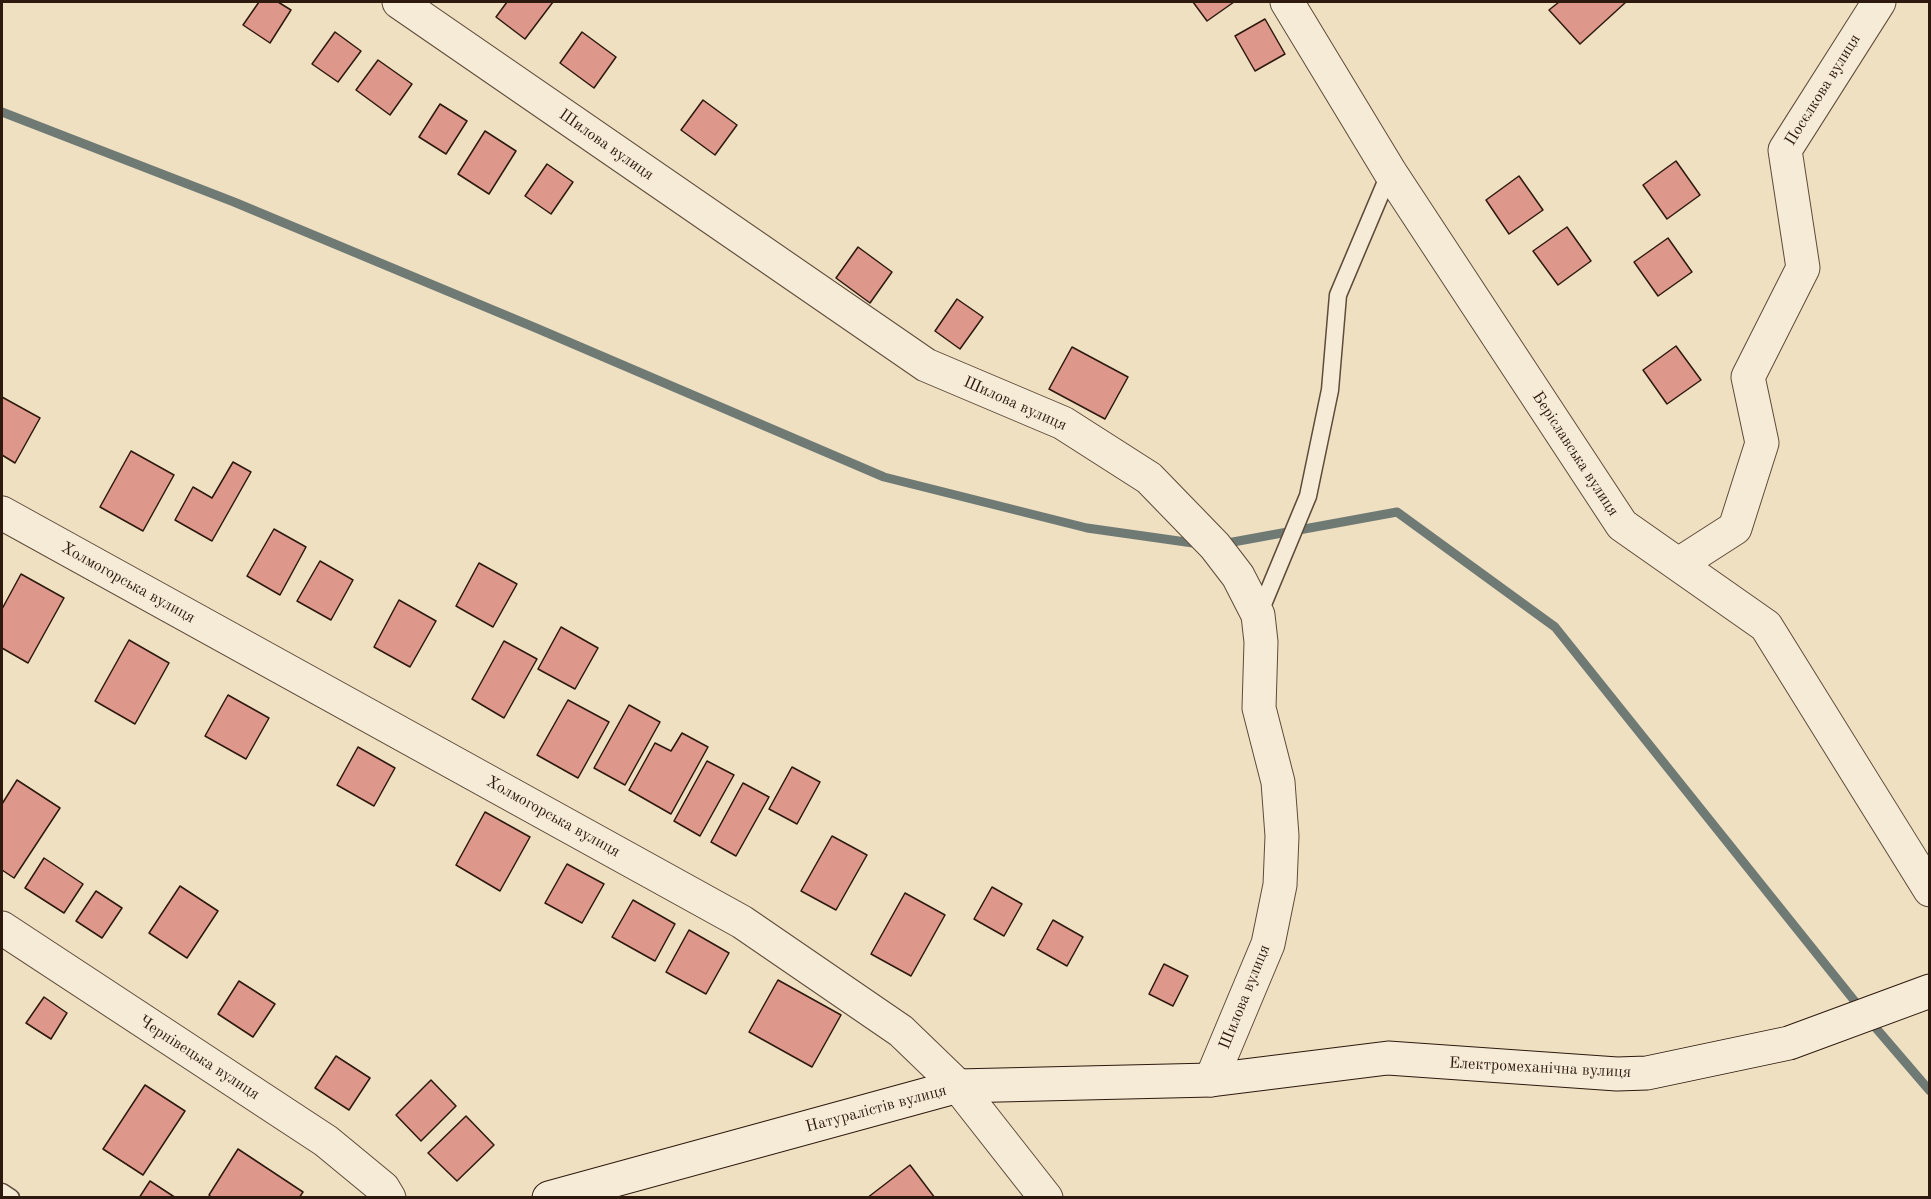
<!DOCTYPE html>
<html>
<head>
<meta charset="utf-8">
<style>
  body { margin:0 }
  #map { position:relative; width:1931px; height:1199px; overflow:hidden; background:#efe0c2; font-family:"Old Standard TT",serif }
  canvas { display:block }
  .frame { position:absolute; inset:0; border:3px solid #2d190d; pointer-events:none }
</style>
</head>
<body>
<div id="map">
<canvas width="1931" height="1199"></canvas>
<div class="frame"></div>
</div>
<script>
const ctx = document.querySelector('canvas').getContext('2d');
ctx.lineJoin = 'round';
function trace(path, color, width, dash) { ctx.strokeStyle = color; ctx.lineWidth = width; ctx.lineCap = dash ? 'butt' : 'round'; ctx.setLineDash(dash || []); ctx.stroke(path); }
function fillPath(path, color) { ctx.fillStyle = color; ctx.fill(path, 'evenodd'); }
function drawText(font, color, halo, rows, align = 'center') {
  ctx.font = font + ' "Old Standard TT",serif'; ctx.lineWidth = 4.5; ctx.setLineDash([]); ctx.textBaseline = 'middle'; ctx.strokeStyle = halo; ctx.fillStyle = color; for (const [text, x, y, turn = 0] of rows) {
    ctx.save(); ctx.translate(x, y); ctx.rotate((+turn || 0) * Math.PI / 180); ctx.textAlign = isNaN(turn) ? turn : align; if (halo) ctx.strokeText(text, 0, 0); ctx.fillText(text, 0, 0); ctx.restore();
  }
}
trace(new Path2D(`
  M2 112 234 202 536 328 884 477 1087 528 1200 544
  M1222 544 1397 512 1555 627 1861 1009
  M1869 1020 1930 1091`), '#707a75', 9);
const building = new Path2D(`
  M259 2H278L291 10 270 43 243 25Z
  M507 2H553L525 39 496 17Z
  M1193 2H1234L1207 21Z
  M1559 2H1626L1580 44 1549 10Z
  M1265 19 1285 54 1255 71 1235 36Z
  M335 32 361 51 338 82 312 64Z
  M582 32 616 57 594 88 560 63Z
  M378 60 412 84 390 115 356 90Z
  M703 100 737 125 715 155 681 130Z
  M440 104 467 121 446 154 419 137Z
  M485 131 516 151 489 194 458 174Z
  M1676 161 1700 195 1667 219 1643 185Z
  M547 164 573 182 551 214 525 196Z
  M1519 176 1543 210 1509 234 1486 200Z
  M1567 227 1591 261 1558 285 1533 251Z
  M1668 238 1692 272 1658 296 1634 262Z
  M858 247 892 272 870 303 836 278Z
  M957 299 983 317 960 349 935 331Z
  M1676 346 1701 380 1667 404 1643 370Z
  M1072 347 1128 377 1105 419 1049 389Z
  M2 397 40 418 15 463 2 455Z
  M131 451 174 475 143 531 100 507Z
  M233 462 251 472 212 541 175 520 193 487 212 498Z
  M274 529 306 547 280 595 247 576Z
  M320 561 353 580 331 620 297 601Z
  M479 563 517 584 493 627 456 606Z
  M21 574 64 598 28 663 2 648V609Z
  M399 600 436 621 410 667 374 647Z
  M561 627 598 648 575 689 538 669Z
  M129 640 169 663 135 724 95 701Z
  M504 641 537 659 504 718 472 699Z
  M228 695 269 718 246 759 205 736Z
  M568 700 609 722 578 778 537 755Z
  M629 705 660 722 625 785 594 768Z
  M682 733 708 747 671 814 629 790 655 743 671 751Z
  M358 747 395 768 374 806 337 785Z
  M707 761 734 775 700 836 674 821Z
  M792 767 820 782 797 824 769 809Z
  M17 780 60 808 14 878 2 870V804Z
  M743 783 769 797 736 856 711 842Z
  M485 812 530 837 500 891 456 865Z
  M832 836 867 855 836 910 801 891Z
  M44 858 83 884 64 913 25 888Z
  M567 864 604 884 582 923 545 903Z
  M180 886 218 911 187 958 149 933Z
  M992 887 1022 904 1004 936 974 919Z
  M96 891 122 908 102 938 76 921Z
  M905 893 945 915 911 976 871 954Z
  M633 900 675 924 655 961 612 937Z
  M1053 920 1083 937 1067 966 1037 949Z
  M689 930 729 953 706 994 666 972Z
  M1164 964 1188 976 1173 1006 1149 994Z
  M778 980 841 1015 812 1067 749 1032Z
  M239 981 275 1004 253 1037 218 1014Z
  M44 997 67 1013 51 1039 26 1023Z
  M336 1056 370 1078 349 1110 315 1088Z
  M431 1080 456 1106 421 1141 396 1115Z
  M145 1085 185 1111 143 1175 103 1149Z
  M466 1116 494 1145 457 1181 428 1153Z
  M238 1149 303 1192 299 1198H212L209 1195Z
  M910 1165 935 1198H867Z
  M150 1181 176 1198H139Z`);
fillPath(building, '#dd978b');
trace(building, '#2d190d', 1.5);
const lane = new Path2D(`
  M1259 614 1308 496 1330 390 1338 295 1390 172
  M2 1192 11 1198`);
const street = new Path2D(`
  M399 2 926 365 1063 423 1149 478 1215 546 1238 576 1258 615 1261 642 1259 708 1278 782 1282 836 1280 885 1268 944 1211 1080
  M1287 2 1390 172 1622 525 1766 626 1930 890
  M2 513 742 922 901 1031 958 1086 1046 1198
  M1679 564 1735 528 1762 443 1748 377 1803 268 1785 150 1879 2
  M2 928 326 1141 383 1188 389 1198`);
const secondary = new Path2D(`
  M549 1198 958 1086 1211 1080 1388 1058 1617 1074 1647 1073 1789 1043 1930 991`);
trace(lane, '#5e4b3a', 19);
trace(street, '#5e4b3a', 35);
trace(secondary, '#2d190d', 35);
trace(lane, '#f5ebd7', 16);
trace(street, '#f5ebd7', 33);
trace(secondary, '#f5ebd7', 33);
drawText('16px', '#2d190d', '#f5ebd7', [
  ["Посєлкова вулиця",1823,90,-58],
  ["Шилова вулиця",606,145,35],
  ["Шилова вулиця",1015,404,24],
  ["Беріславська вулиця",1575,454,57],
  ["Холмогорська вулиця",128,583,29],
  ["Холмогорська вулиця",553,817,29],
  ["Шилова вулиця",1245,997,-68],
  ["Чернівецька вулиця",199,1058,33],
  ["Електромеханічна вулиця",1540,1068,3],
  ["Натуралістів вулиця",876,1109,-15]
]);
</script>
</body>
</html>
